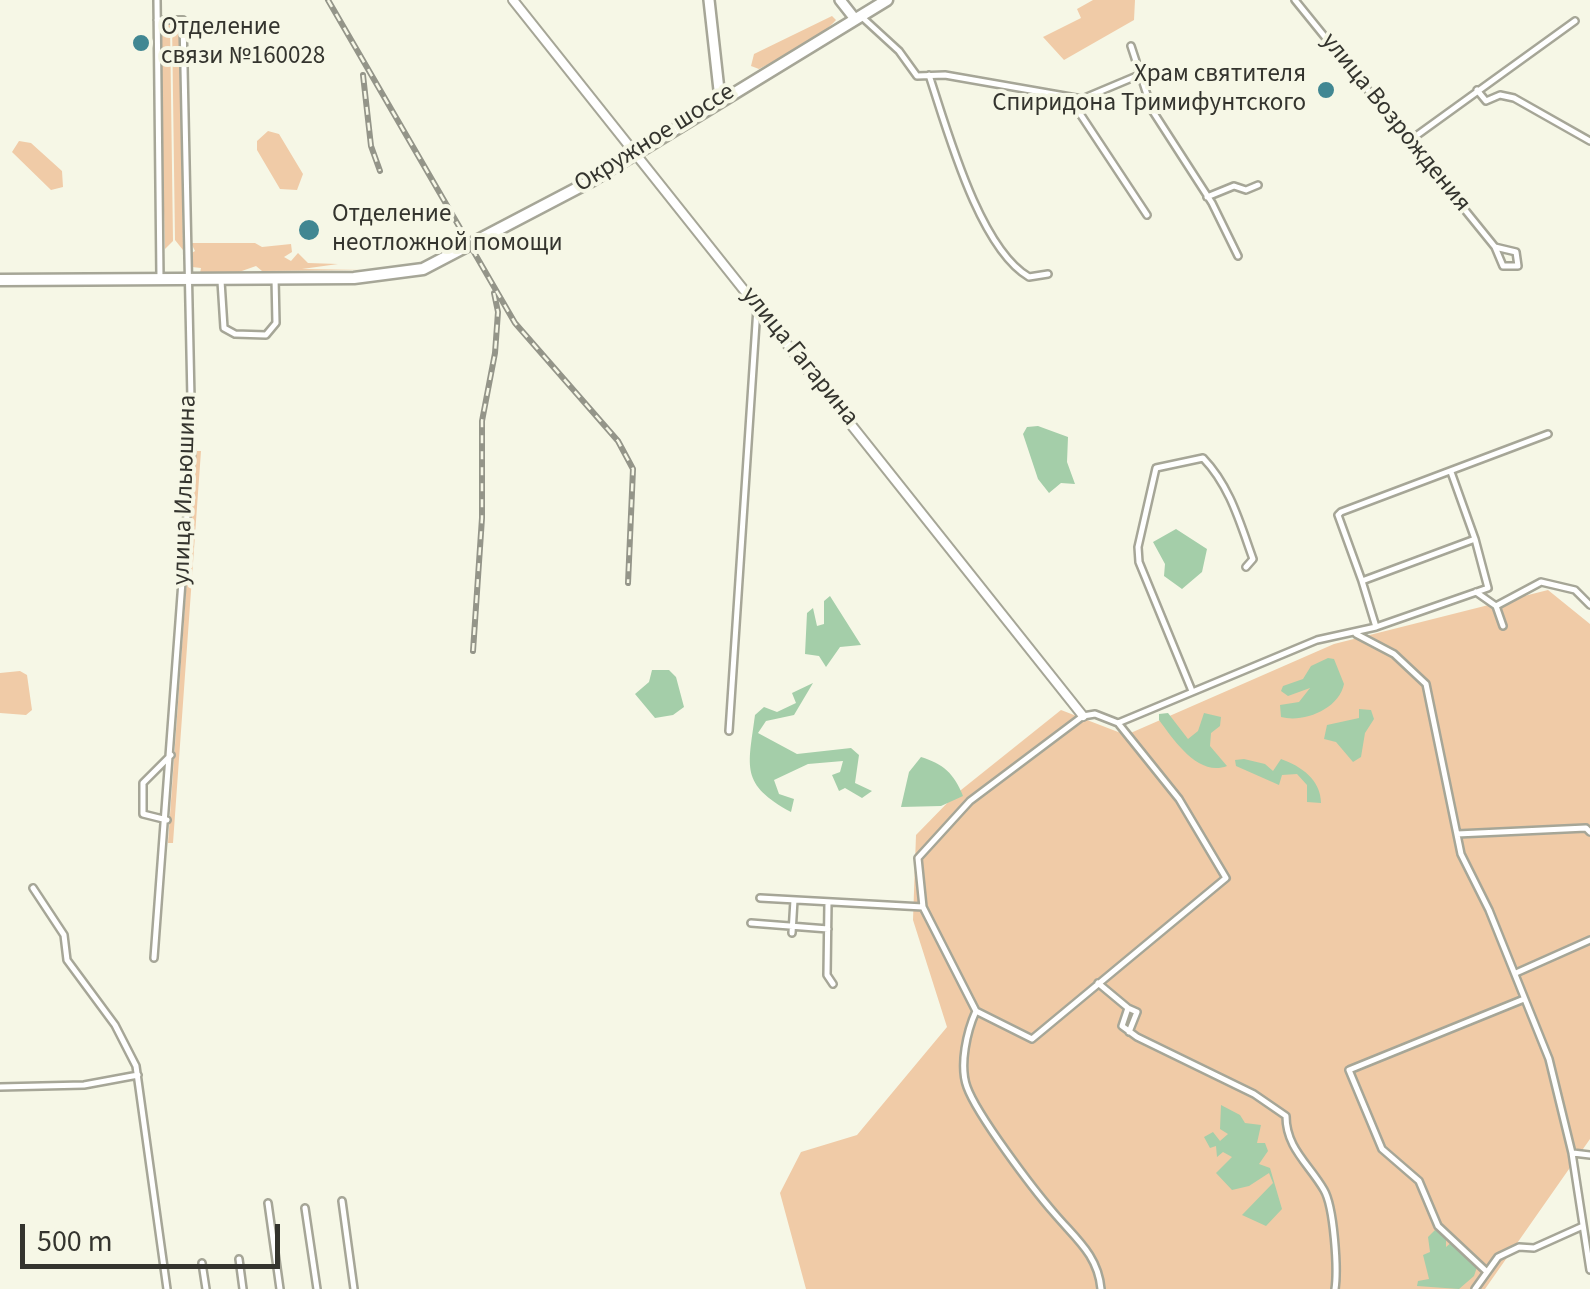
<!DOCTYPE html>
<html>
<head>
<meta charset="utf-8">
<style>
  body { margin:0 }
  #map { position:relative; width:1590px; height:1289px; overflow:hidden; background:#f6f7e6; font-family:"Source Sans 3",sans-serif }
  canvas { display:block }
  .scale { position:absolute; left:20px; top:1224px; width:260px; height:45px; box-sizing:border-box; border:5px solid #34342e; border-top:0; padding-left:12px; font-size:30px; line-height:35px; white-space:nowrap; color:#34342e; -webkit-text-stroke:8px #f6f7e6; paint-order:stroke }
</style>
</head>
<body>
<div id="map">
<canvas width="1590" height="1289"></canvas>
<div class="scale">500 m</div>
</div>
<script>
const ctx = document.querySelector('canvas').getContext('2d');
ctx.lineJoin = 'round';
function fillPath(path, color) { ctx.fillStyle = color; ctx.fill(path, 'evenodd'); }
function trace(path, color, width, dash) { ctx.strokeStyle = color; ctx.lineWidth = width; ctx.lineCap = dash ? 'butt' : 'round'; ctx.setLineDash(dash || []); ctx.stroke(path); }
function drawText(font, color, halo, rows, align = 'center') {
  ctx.font = font + ' "Source Sans 3",sans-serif'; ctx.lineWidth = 8; ctx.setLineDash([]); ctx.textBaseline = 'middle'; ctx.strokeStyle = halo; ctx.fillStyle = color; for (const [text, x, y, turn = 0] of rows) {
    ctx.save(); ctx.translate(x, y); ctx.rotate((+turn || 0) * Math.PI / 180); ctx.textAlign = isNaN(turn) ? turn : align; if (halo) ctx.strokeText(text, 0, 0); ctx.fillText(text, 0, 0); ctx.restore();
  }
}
fillPath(new Path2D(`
  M1093 0H1135L1134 20 1064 60 1043 37 1081 18 1077 9Z
  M832 16 836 20C823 36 778 59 759 69L751 66 754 54Z
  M159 22H170L173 241 165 249Z
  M172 22H180L183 250 175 240Z
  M268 131 279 134 303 174 297 190 280 189 257 150V141Z
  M19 141 31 143 62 171 63 187 51 190 12 152Z
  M255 243 262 247 291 244 292 252 284 257 291 261 298 253 308 263 338 264 302 269 365 270 262 271 256 266 239 272 200 273 201 268 192 267 190 254 195 251 191 243Z
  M196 451H201L173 843H168Z
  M1548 590 1590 624V1139L1485 1289H806L780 1193 801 1152 857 1135 947 1027 913 920 916 835 956 794 1061 710 1126 735 1334 644Z
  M20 671 27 675 32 710 26 715 0 713V673Z`), '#f0cba7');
fillPath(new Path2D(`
  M1038 426 1068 437 1067 462 1075 484 1061 483 1049 493 1038 479 1023 434 1027 427Z
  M1176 529 1207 549 1202 572 1182 589 1164 576 1165 564 1153 542Z
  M830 596 861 645 840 647 826 667 819 656 805 654 807 613 813 608 817 626 824 624V601Z
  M1328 658 1334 659 1344 684C1339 709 1304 723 1281 717L1280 705 1299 702 1310 688 1288 696 1281 691 1283 686 1303 679 1311 666Z
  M652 670H669L676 677 684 707 673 715 655 718 635 694 649 682Z
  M813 683 794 715 766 721 758 733 797 754 851 748 859 755 855 783 872 791 862 798 845 788 839 791 832 775 840 772 843 761 808 764 774 780 779 794 794 799 791 812C740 784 748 768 755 715L764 707 777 712 796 703 792 693Z
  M1359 709 1371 710 1374 719 1365 733 1361 757 1353 762 1336 742 1324 739 1327 725 1359 718Z
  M1168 713 1188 739 1198 731 1204 713 1221 717 1220 726 1211 733 1210 746 1227 766C1198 777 1174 740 1159 720V714Z
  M921 757C943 764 954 773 963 796L941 806 901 807 909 772Z
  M1244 759 1265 764 1273 771 1281 759C1301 766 1321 780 1321 803L1307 802V785L1297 774 1282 775 1279 785 1236 766 1235 760Z
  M1221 1105 1240 1115 1245 1123 1261 1125 1257 1143H1265L1268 1151 1259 1164 1270 1168 1282 1209 1266 1226 1242 1215 1273 1183 1269 1173 1249 1186 1232 1190 1216 1173 1232 1157 1223 1152 1217 1157 1216 1146 1210 1148 1204 1137 1213 1132 1220 1141 1228 1134 1220 1129Z
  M1435 1230 1446 1236V1247L1452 1242 1477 1267 1474 1276 1459 1289 1417 1286 1418 1281 1429 1279 1423 1255 1430 1252 1428 1237Z`), '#a4cea9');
const minor = new Path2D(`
  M157 0 160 278
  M1295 0 1495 247 1503 266H1518L1516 252 1495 247
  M863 18 899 51 917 76 945 75 1082 99 1139 75
  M1131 46 1152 110 1212 203 1238 256
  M929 75C947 129 979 248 1029 277L1048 274
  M1477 90 1486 101 1500 95 1514 98 1590 141
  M1069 97 1147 215
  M1409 141 1575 21
  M1207 197 1234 186 1246 190 1258 185
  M221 281 224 328 235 334 266 335 276 323 275 278
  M1362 581 1338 515 1341 512 1548 434
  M1476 592 1496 606 1503 626
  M1496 606 1541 582 1575 590 1590 605
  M1376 627 1488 588 1475 539
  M1356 634 1394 654 1426 684 1461 854 1489 910 1549 1059 1572 1153 1590 1270
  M1192 691 1139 562 1138 547 1156 468 1203 458C1230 486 1240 523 1253 559L1246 567
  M729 731 757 308
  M167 820 143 814V783L171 755
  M1457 834 1586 828 1590 832
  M33 888 64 935 67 960 115 1025 136 1066 167 1289
  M760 898 923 907
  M828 902 827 975 833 984
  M751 923 828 929
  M792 933 794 900
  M154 958 192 447 183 20H157
  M1516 973 1590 940
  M1098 983 1128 1008 1122 1026 1137 1037 1254 1094 1286 1116C1286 1148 1309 1164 1324 1190 1334 1207 1338 1269 1335 1289
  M1128 1008 1137 1012 1129 1032
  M976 1011 1032 1039 1226 878 1179 799 1118 723
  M0 1087 84 1085 138 1075
  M1573 1153 1590 1155
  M342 1201 354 1289
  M268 1203 280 1289
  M305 1208 317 1289
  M239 1259 243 1289
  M202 1263 206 1289
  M1486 1271 1438 1226 1419 1181 1382 1149 1349 1070 1524 999
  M1101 1289C1098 1255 1076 1239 1054 1213 1033 1189 977 1115 967 1087 959 1065 967 1031 976 1011L923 907 918 858 970 801 1083 716 1095 714 1118 723 1317 640 1376 627 1362 581 1475 539 1451 472
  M1475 1289 1498 1257 1519 1247 1534 1248 1583 1226`);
const tertiary = new Path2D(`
  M513 0 1083 716`);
const secondary = new Path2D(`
  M709 0 720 99
  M840 0 855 19`);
const primary = new Path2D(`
  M0 280 354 278 423 269 591 181 887 0`);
trace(minor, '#a6a697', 10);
trace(tertiary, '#a6a697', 12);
trace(secondary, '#a6a697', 14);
trace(primary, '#a6a697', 15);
trace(minor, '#fff', 5);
trace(tertiary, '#fff', 8);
trace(secondary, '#fff', 9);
trace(primary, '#fff', 10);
const rail = new Path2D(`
  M328 0 515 323 618 441 633 469 628 583
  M363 75 371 146 380 171
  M473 651 482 518V421L495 353 498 312 494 293`);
trace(rail, '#949589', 6);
trace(rail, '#f6f7e6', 2.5, [8]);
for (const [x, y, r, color] of [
  [141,43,10,"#418792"],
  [1326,90,10,"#418792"],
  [309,230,12,"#418792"]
]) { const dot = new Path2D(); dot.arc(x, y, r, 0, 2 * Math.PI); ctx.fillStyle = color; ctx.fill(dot); trace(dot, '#f6f7e6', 4); }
drawText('25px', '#34342e', '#f6f7e6', [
  ["Отделение",161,29],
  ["связи №160028",161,58],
  ["Храм святителя",1306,76,"right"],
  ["Спиридона Тримифунтского",1306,105,"right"],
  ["Отделение",332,216],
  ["неотложной помощи",332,245]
], 'left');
drawText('25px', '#34342e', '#f6f7e6', [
  ["улица Возрождения",1395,123,51],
  ["Окружное шоссе",655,139,-32],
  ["улица Гагарина",799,357,51],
  ["улица Ильюшина",186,490,-88]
]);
</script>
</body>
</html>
